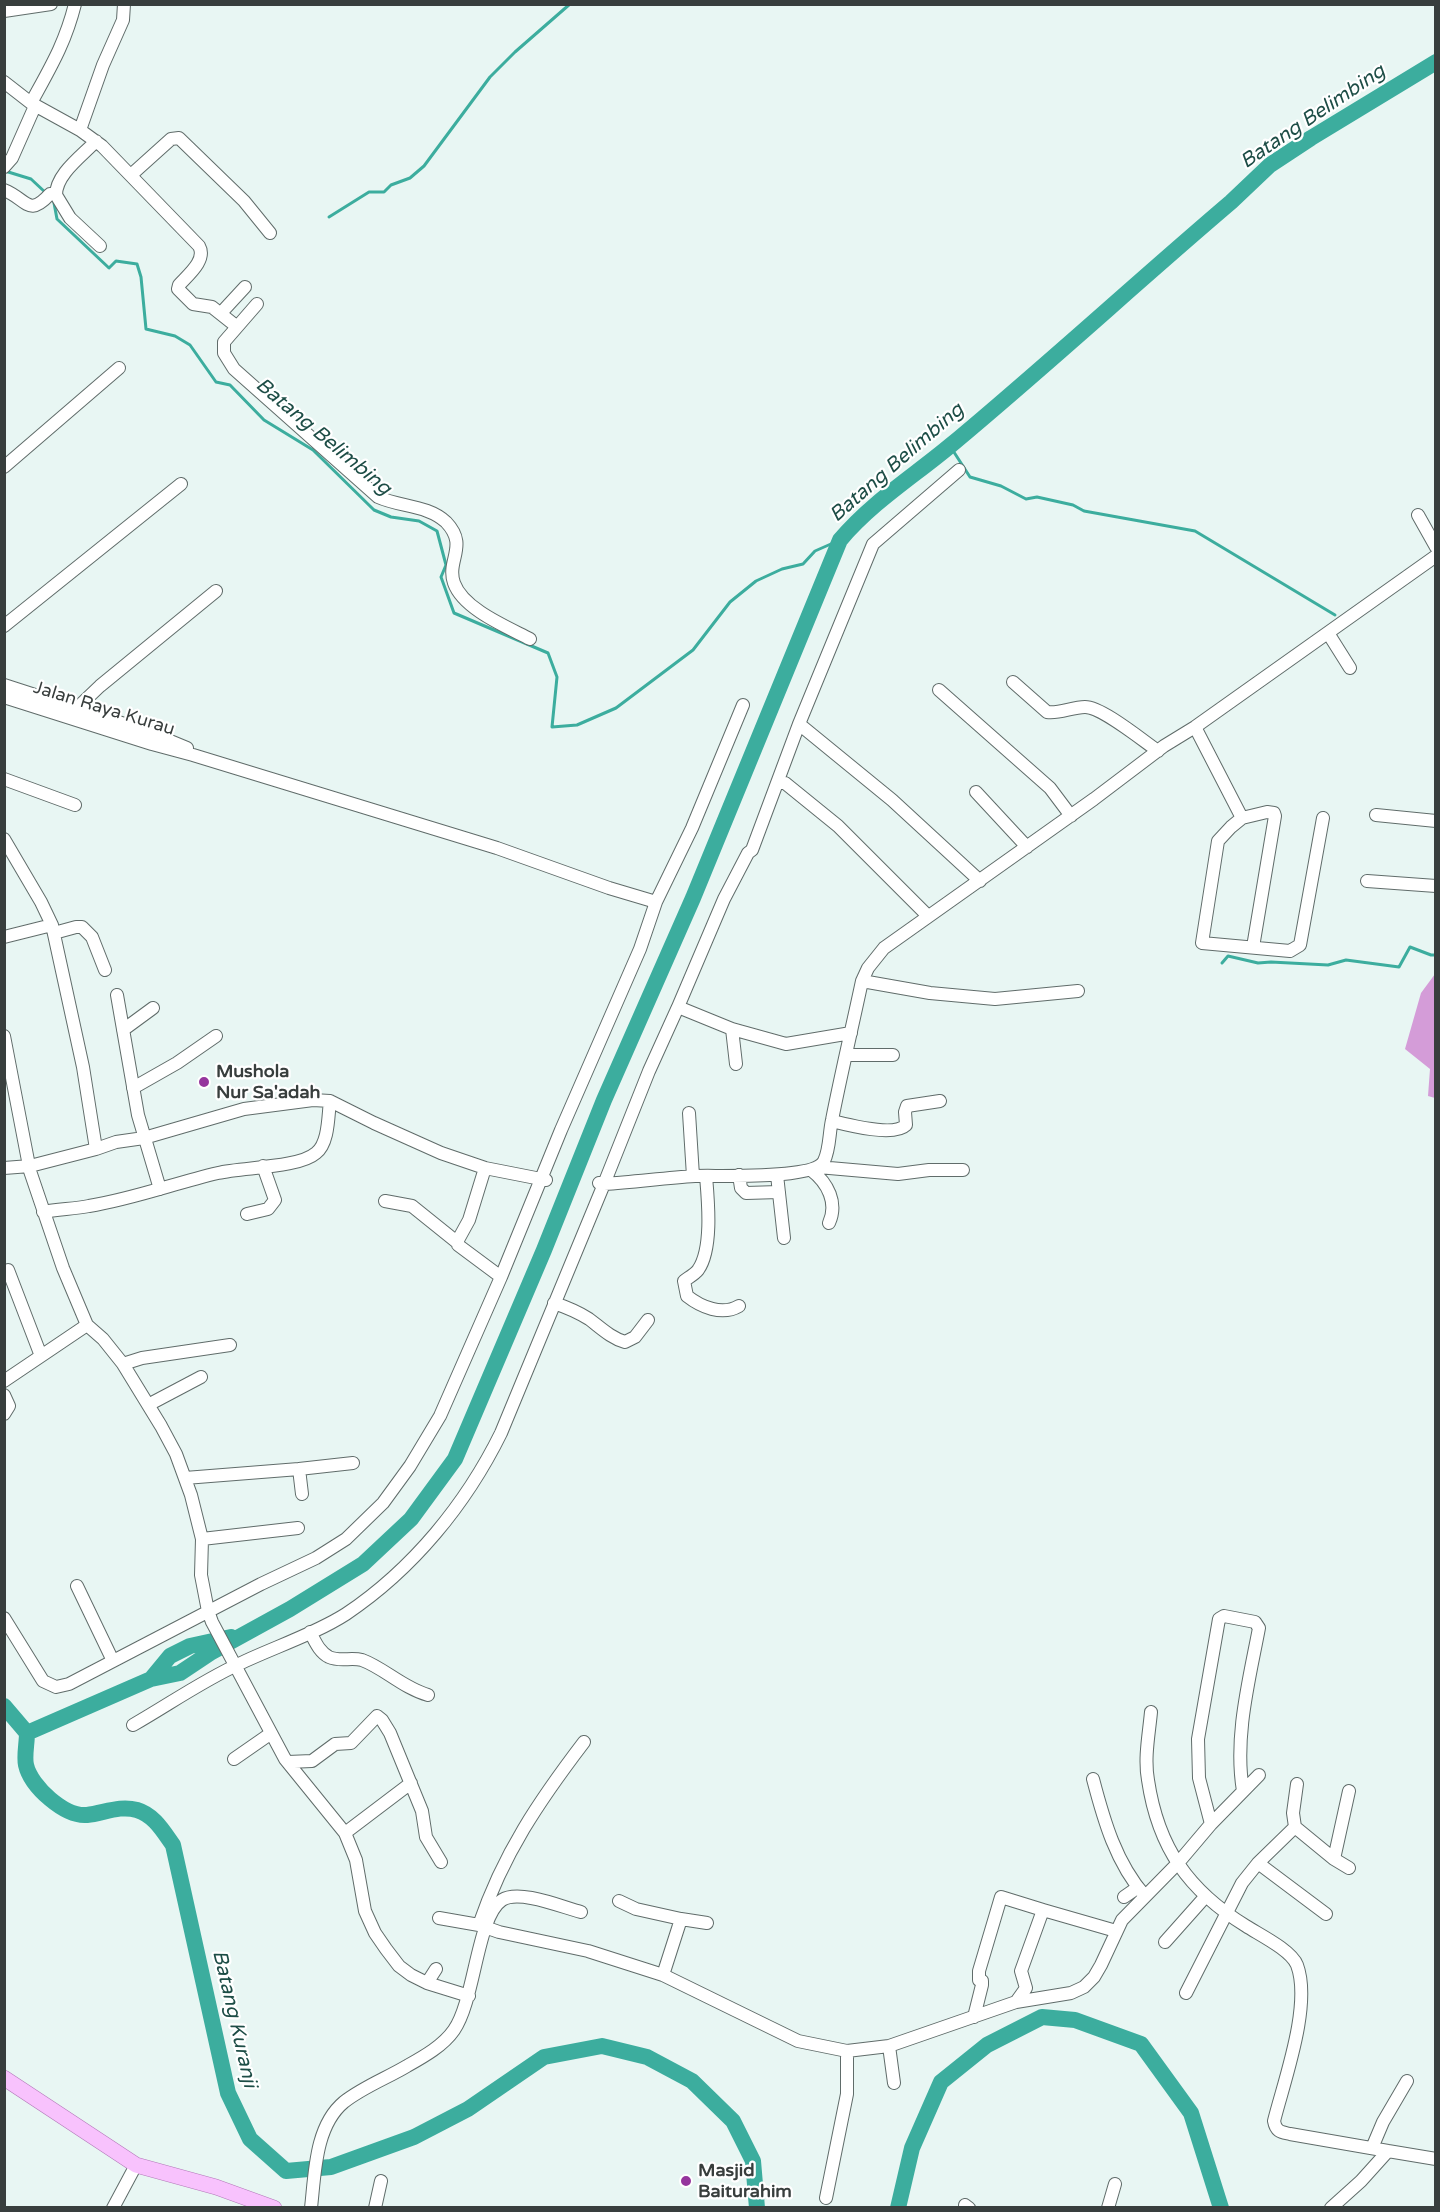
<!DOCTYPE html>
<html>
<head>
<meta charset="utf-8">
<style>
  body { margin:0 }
  #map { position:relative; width:1440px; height:2212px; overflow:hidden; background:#e8f6f3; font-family:"Varela Round",sans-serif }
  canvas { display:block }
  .frame { position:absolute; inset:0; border:6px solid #383e3d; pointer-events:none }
</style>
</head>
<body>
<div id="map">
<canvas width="1440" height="2212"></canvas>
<div class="frame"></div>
</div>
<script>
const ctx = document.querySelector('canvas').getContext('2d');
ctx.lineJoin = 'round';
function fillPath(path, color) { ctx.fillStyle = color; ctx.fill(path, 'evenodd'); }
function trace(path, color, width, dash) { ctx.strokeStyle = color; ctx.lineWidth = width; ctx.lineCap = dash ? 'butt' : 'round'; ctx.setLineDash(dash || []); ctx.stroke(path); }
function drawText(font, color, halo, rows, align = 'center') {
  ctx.font = font + ' "Varela Round",sans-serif'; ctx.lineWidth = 4.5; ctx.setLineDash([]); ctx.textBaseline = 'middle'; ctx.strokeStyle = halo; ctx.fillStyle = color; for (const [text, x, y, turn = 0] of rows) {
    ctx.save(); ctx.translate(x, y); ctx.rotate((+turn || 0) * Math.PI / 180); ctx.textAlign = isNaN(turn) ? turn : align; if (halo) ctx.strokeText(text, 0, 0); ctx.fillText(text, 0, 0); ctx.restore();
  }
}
fillPath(new Path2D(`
  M1435 974V1098L1428 1096 1430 1069 1405 1049 1421 993Z`), '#d49cd8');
trace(new Path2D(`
  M5 171 31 179 46 193
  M54 203 57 219 109 268 116 261 137 264 141 277 146 329 175 336 190 345 216 382 230 385 264 420 313 450 374 510 391 517 419 521 437 531 446 565 441 577 454 613 548 653 557 677 552 727 577 725 616 708 693 650 730 602 756 581 782 569 803 564 815 551 840 540
  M329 217 369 192H384L391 185 410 178 424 166 490 77 515 52 570 4
  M950 446 970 477 1001 486 1026 499 1037 497 1073 505 1084 511 1195 531 1335 615
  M1222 963 1228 956 1258 963 1271 962 1328 965 1346 960 1399 967 1410 947 1431 955H1436`), '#3cad9e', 3);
trace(new Path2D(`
  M151 1679 170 1656 190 1646 231 1637
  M4 1706 27 1733C27 1743 24 1756 26 1765 31 1787 65 1817 87 1815 104 1813 120 1805 137 1810 154 1815 163 1831 173 1845L228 2093 250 2139 286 2171 331 2167 414 2137 468 2109 544 2057 602 2046 647 2057 692 2081 733 2121 753 2161 757 2208
  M27 1733 151 1679 180 1673 210 1653 290 1609 363 1564 411 1519 455 1459 544 1250 604 1100 693 898 840 540C872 502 914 476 951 445 1046 366 1137 282 1231 202L1270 165 1311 138 1436 62
  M898 2208 912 2148 941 2082 987 2045 1042 2017 1075 2020 1141 2044 1191 2113 1221 2208`), '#3cad9e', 16);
const minor = new Path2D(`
  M4 11 51 4
  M4 82 31 103 80 130 102 146 199 246C207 260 188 275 179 285L178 289 193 304 212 307 236 326
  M31 103C50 68 65 44 75 4
  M80 130 103 65 123 20 124 4
  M4 167 12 158 35 106
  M131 175 171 139 179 138 244 201 270 233
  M4 190C27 199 28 218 50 194L56 195 70 218 100 246
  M56 195C56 174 82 156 96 141
  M257 304 224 342V353L234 369 378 497C400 507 428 505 446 522 469 546 446 560 454 583 463 609 507 627 530 639
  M221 313 245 287
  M4 467 119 368
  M1418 515 1436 547
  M4 626 181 484
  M1328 633 1350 668
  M1013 682 1047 712C1059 714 1072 707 1085 707 1102 707 1142 740 1158 751
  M4 685 146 731 187 748
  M939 690 1050 788 1071 816
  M4 697 152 744 193 755 497 848 609 888 656 902
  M77 708 100 686 216 591
  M799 724 892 800 980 881
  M1195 727 1242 818 1267 812 1274 813 1275 816 1253 947
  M4 779 75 805
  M777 783H785L838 826 928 916
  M976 792 1027 847
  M1376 815 1436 821
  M1242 818 1231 827 1218 841 1202 943 1290 951 1300 945 1323 818
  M4 839 41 902 52 925 83 1067 96 1149
  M1367 881 1436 886
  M54 933 76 927H82L92 937 105 970
  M4 937 52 925
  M862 981 930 993 995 999 1078 991
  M117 995 138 1115 160 1189
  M678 1007 724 899 748 853 752 850 799 724 873 544 959 470
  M732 1029 736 1064
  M123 1030 153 1008
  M4 1036 30 1171 63 1268 87 1325 103 1339 123 1364 161 1426 176 1454 191 1495 202 1539 201 1575 208 1611 212 1622 285 1759 345 1833 356 1860 365 1911 375 1933 386 1949 399 1966 411 1975 427 1983 469 1996
  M847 1055H893
  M133 1088 177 1063 216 1036
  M689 1113 693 1176
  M832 1121C848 1125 894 1137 906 1125L905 1112 907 1106 940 1101
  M818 1167 898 1174 929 1170H963
  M4 1168 30 1166 96 1149 116 1142 144 1138 244 1109 313 1100 330 1101 374 1123 441 1153 485 1168 546 1180
  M485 1168 469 1220 458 1240V1245L501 1277
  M811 1170C828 1183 838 1203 829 1223
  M739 1175 741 1188 746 1193 779 1192
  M777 1175 784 1238
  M706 1176C708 1200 713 1249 698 1270 695 1274 688 1278 684 1281L687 1296C701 1307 722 1316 739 1306
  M599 1183 604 1184 649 1071 678 1007 732 1029 786 1044 851 1033
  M385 1201 412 1206 458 1243
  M43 1212C58 1209 74 1209 89 1206 133 1199 175 1183 218 1173 243 1167 299 1168 316 1153 329 1143 328 1116 330 1101
  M247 1214 268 1209 275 1200 263 1166
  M8 1270 41 1356
  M554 1303C566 1307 578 1312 589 1319 601 1328 611 1338 625 1342L635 1337 648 1320
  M123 1364 142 1358 230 1345
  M4 1381 87 1325
  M4 1395 9 1406 4 1414
  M148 1405 201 1377
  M299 1469 353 1463
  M185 1478 299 1469 302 1494
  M202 1539 298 1528
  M77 1586 113 1661
  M4 1618 43 1681 56 1687 69 1684 261 1584 316 1558 346 1539 383 1503 410 1466 440 1416 501 1277 561 1130 640 949 656 902 692 828 743 705
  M310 1632C315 1641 319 1652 329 1657 340 1662 351 1657 362 1660 384 1668 403 1688 428 1695
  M1151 1712C1149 1734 1144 1758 1148 1780 1158 1848 1189 1891 1246 1926 1260 1935 1291 1950 1297 1965 1312 2005 1284 2081 1274 2121 1276 2132 1281 2132 1290 2134L1388 2151
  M133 1725C168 1705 202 1681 239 1664 272 1648 315 1634 346 1614 413 1569 466 1504 501 1433L604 1184C634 1182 665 1178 695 1176 718 1175 814 1180 824 1161 830 1149 829 1133 832 1120 841 1074 852 1028 862 981L868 968 884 948 1094 799 1164 746 1195 727 1436 556
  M584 1742C539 1801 503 1854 479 1925L499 1932 588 1951 663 1975 798 2041 847 2051 889 2046 1016 2002 1071 1993 1084 1987 1094 1977 1101 1965 1122 1920 1178 1863 1211 1824 1259 1775
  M234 1759 270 1734
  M288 1762 312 1761 335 1744 351 1743 377 1716 382 1720 390 1733 422 1811 426 1837 441 1862
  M1093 1779C1104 1821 1116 1863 1145 1896
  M1211 1824 1199 1778 1198 1739 1219 1619 1224 1616 1255 1622 1259 1628C1249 1681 1234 1737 1243 1791
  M1295 1827 1293 1813 1297 1784
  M345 1833 411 1783
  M1334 1859 1349 1791
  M1258 1863 1326 1914
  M1124 1897 1137 1888
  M619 1901 636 1909 681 1919 663 1975
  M439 1918 479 1925
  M681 1919 707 1923
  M1165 1942 1205 1897
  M427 1983 436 1969
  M1186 1993 1242 1883 1258 1863 1295 1827 1334 1859 1349 1868
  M1016 2002 1026 1988 1021 1971 1043 1910 1116 1931
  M974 2017 982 1985V1981L979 1980V1971L1001 1897 1043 1910
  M889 2046 894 2083
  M1372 2148 1383 2122 1407 2081
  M826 2198 847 2094V2051
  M965 2205 969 2208
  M113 2208 136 2165
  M311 2208C315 2173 315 2126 344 2102 363 2087 387 2078 407 2066 423 2057 443 2046 454 2030 475 2000 477 1916 502 1900 519 1889 562 1907 581 1912
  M375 2208 381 2181
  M1108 2208 1115 2184
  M1331 2208 1361 2181 1388 2151 1436 2159`);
const major = new Path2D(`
  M4 2078 136 2165 216 2187 274 2208`);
trace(minor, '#606c6a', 14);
trace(major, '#b279b8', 16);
trace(minor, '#fff', 12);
trace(major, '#f8c2fd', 15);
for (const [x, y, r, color] of [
  [204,1082,6,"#95359d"],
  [686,2181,6,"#95359d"]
]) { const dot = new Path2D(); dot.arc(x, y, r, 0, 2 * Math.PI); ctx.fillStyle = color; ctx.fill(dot); trace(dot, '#fff', 2); }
drawText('18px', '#383e3d', '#fff', [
  ["Jalan Raya Kurau",104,709,17]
]);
drawText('bold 18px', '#383e3d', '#fff', [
  ["Mushola",216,1072],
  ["Nur Sa'adah",216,1093],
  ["Masjid",698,2171],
  ["Baiturahim",698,2192]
], 'left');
drawText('italic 20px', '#1d4d46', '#fff', [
  ["Batang Belimbing",1313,117,-34],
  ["Batang Belimbing",323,437,40],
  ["Batang Belimbing",897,463,-41],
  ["Batang Kuranji",234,2019,77]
]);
</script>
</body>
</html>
